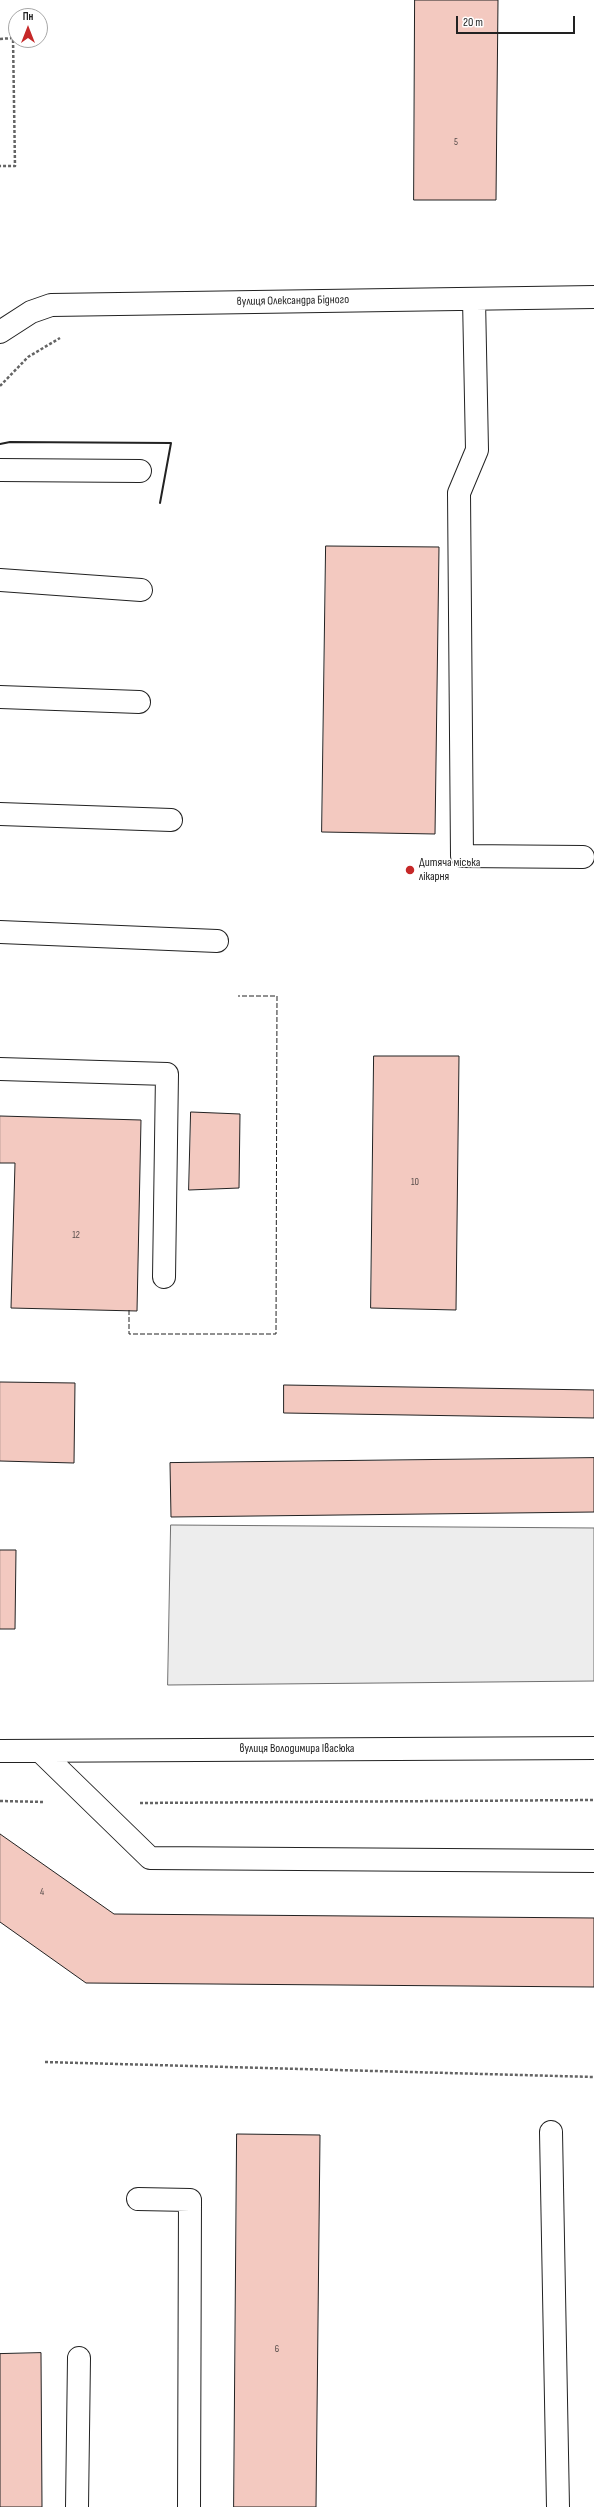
<!DOCTYPE html>
<html>
<head>
<meta charset="utf-8">
<style>
  body { margin:0 }
  #map { position:relative; width:594px; height:2507px; overflow:hidden; background:#fff; font-family:"Sofia Sans Condensed",sans-serif }
  canvas { display:block }
  .north { position:absolute; left:8px; top:8px; width:40px; height:40px; box-sizing:border-box; background:#fff; border:1px solid #a7a7a7; border-radius:50%; rotate:0deg; font-size:11px; font-weight:700; line-height:16px; text-align:center; color:#222 }
  .north::after { content:''; display:block; margin:auto; width:14px; height:18px; background:#c62828; clip-path:polygon(50% 0,100% 100%,50% 72%,0 100%) }
  .scale { position:absolute; left:456px; top:16px; width:119px; height:18px; box-sizing:border-box; border:2px solid #222; border-top:0; padding-left:5px; font-size:12px; line-height:14px; white-space:nowrap; color:#222; -webkit-text-stroke:3px #fff; paint-order:stroke }
</style>
</head>
<body>
<div id="map">
<canvas width="594" height="2507"></canvas>
<div class="north">Пн</div>
<div class="scale">20 m</div>
</div>
<script>
const ctx = document.querySelector('canvas').getContext('2d');
ctx.lineJoin = 'round';
function fillPath(path, color) { ctx.fillStyle = color; ctx.fill(path, 'evenodd'); }
function trace(path, color, width, dash) { ctx.strokeStyle = color; ctx.lineWidth = width; ctx.lineCap = dash ? 'butt' : 'round'; ctx.setLineDash(dash || []); ctx.stroke(path); }
function drawText(font, color, halo, rows, align = 'center') {
  ctx.font = font + ' "Sofia Sans Condensed",sans-serif'; ctx.lineWidth = 3; ctx.setLineDash([]); ctx.textBaseline = 'middle'; ctx.strokeStyle = halo; ctx.fillStyle = color; for (const [text, x, y, turn = 0] of rows) {
    ctx.save(); ctx.translate(x, y); ctx.rotate((+turn || 0) * Math.PI / 180); ctx.textAlign = isNaN(turn) ? turn : align; if (halo) ctx.strokeText(text, 0, 0); ctx.fillText(text, 0, 0); ctx.restore();
  }
}
const parking = new Path2D(`
  M171 1525 594 1528V1681L168 1685Z`);
fillPath(parking, '#ededed');
trace(parking, '#6f6f6f', 1);
const building = new Path2D(`
  M415 0H498L496 200H414Z
  M326 546 439 547 435 834 322 832Z
  M374 1056H459L456 1310 371 1308Z
  M191 1112 240 1114 239 1188 189 1190Z
  M0 1116 141 1120 137 1311 11 1308 15 1163H0Z
  M0 1382 75 1383 74 1463 0 1461Z
  M284 1385 594 1390V1418L284 1413Z
  M594 1458V1512L171 1517 170 1463Z
  M0 1550H16L15 1629H0Z
  M0 1834 114 1914 594 1918V1987L86 1983 0 1922Z
  M237 2134 320 2135 316 2507H234Z
  M41 2353 42 2507H0V2354Z`);
fillPath(building, '#f3c9c0');
trace(building, '#222', 1);
const minor = new Path2D(`
  M474 299 477 450 459 493 462 856 583 857
  M0 332 31 312 51 305 594 297
  M0 470 140 471
  M0 580 141 590
  M0 697 139 702
  M0 814 171 820
  M0 932 217 941
  M0 1069 167 1074 164 1277
  M0 1751 594 1748
  M40 1751 150 1858 594 1861
  M551 2132 558 2507
  M138 2199 190 2200 189 2507
  M77 2507 79 2358`);
trace(minor, '#222', 24);
trace(new Path2D(`
  M0 39 13 38 15 166H0
  M0 386 28 357 60 338
  M0 1801 45 1802
  M140 1803 594 1800
  M45 2062 594 2077`), '#646464', 2.5, [3, 2]);
trace(minor, '#fff', 22);
trace(new Path2D(`
  M129 1310V1334H276L277 996H238`), '#222', 1, [5, 2]);
trace(new Path2D(`
  M0 444 10 442 171 443 160 503`), '#222', 2);
for (const [x, y, r, color] of [
  [410,870,5,"#c62828"]
]) { const dot = new Path2D(); dot.arc(x, y, r, 0, 2 * Math.PI); ctx.fillStyle = color; ctx.fill(dot); trace(dot, '#fff', 1.5); }
drawText('10px', '#564c4a', null, [
  ["5",456,142],
  ["10",415,1182],
  ["12",76,1235],
  ["4",42,1892],
  ["6",277,2349]
]);
drawText('12px', '#222', '#fff', [
  ["вулиця Олександра Бідного",293,301,-1],
  ["вулиця Володимира Івасюка",297,1749]
]);
drawText('12px', '#222', '#fff', [
  ["Дитяча міська",419,863],
  ["лікарня",419,877]
], 'left');
</script>
</body>
</html>
